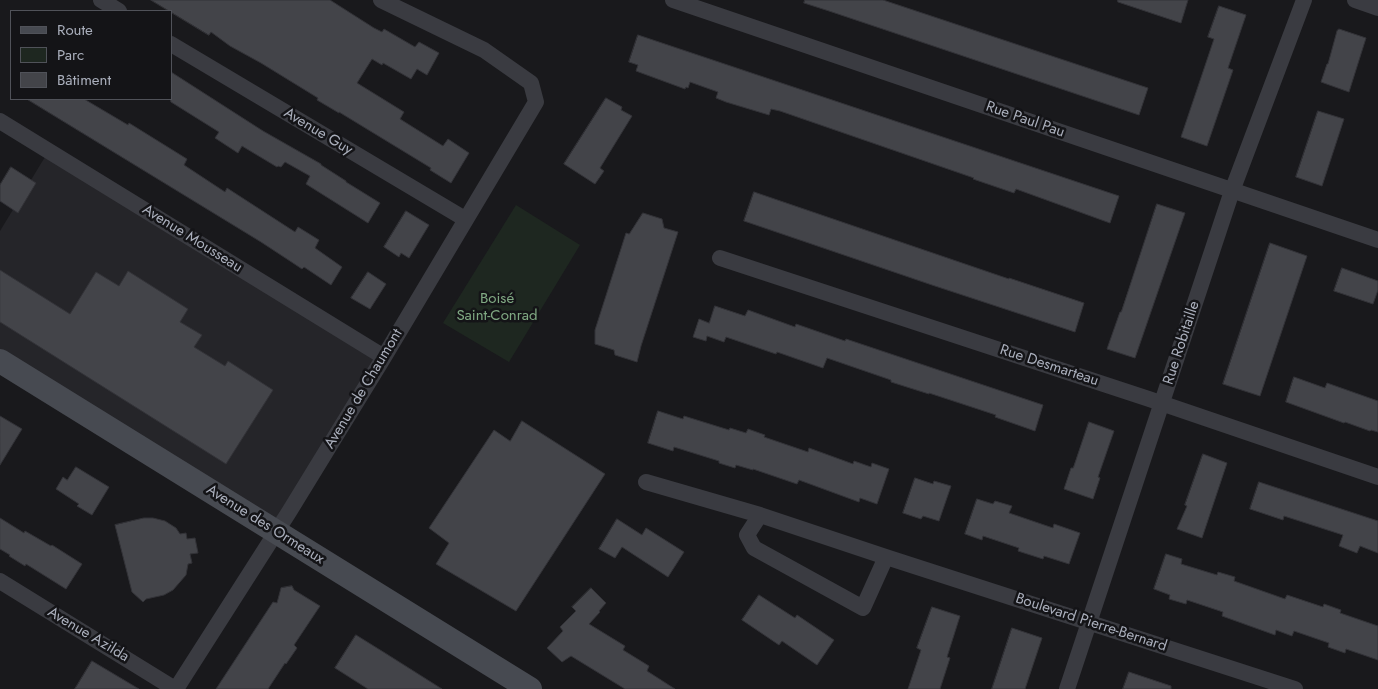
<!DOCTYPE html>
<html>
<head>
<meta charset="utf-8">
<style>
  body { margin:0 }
  #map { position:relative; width:1378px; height:689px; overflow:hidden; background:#19191c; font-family:Jost,sans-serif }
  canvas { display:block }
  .legend { position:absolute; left:10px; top:10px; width:162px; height:90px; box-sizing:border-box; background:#141417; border:1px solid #505259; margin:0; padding:6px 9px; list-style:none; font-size:15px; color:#aaafbc }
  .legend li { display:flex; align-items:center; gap:10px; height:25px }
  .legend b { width:25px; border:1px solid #505259 }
</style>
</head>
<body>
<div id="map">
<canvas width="1378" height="689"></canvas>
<ul class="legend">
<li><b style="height:6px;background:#474a51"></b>Route</li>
<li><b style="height:14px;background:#1e2720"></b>Parc</li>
<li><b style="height:14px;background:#434449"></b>Bâtiment</li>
</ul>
</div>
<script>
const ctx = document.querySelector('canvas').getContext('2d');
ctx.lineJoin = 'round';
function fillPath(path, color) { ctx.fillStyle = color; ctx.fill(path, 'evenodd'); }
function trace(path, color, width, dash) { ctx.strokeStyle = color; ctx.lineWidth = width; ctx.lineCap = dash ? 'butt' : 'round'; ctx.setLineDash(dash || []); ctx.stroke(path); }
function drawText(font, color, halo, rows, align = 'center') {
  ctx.font = font + ' Jost,sans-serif'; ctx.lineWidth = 5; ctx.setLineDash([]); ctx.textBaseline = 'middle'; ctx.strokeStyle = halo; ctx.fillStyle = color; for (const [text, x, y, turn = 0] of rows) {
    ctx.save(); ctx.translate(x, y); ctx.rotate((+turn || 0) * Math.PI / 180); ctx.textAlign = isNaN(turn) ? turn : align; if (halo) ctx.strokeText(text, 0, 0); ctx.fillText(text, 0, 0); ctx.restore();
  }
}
fillPath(new Path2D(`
  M48 152 382 361 278 525 0 358V231Z`), '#252529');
fillPath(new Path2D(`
  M516 205 580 245 509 362 443 323Z`), '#1e2720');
const building = new Path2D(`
  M151 0H330L374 28 382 32 384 29 415 47 419 42 439 53 427 75 417 69 411 79 383 63 382 65 372 59 357 83 404 112 400 119 443 146 448 139 469 153 451 183 430 170 431 168 339 112V113L317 100 318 98 261 63 230 46 211 32 209 35Z
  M805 0H883L1148 88 1139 115 829 11 804 3Z
  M1118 0H1188L1181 23 1118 2Z
  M1219 6 1246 15 1228 68 1233 70 1207 146 1181 137 1214 39 1208 37Z
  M1339 29 1366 38 1349 92 1321 82 1327 64H1328L1337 31Z
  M638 35 1119 196 1110 223 1016 189 1014 193 973 179 974 178 780 111 771 109 769 115 726 102 716 98 718 92 690 82 688 88 686 87 685 89 636 71 638 65 629 62Z
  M171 72 263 131 321 164V165L346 181V182L380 203 368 223 306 184 310 176 285 162 281 167 278 166 277 167 242 146 238 153 215 138 219 132 171 102Z
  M606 98 622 107 621 110 632 116 600 168 604 171 595 184 564 164Z
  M27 99H84L128 125 129 123 187 159 184 165 225 192 227 188 295 232 298 227 319 240 315 248 342 267 331 285 304 267 302 269 290 261 261 242Z
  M1318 111 1344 119 1322 186 1296 177Z
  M11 167 36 183 18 213 0 201V185Z
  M754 192 1009 279V278L1084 303 1075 332 932 285 744 221Z
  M1157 204 1185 213 1135 358 1107 349 1120 312H1121Z
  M406 211 429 225 409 258 401 253 399 257 384 247Z
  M643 213 662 219 664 228 678 232 641 346 637 362 615 355 614 350 595 344V330L626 233 629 234Z
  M1270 243 1307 256 1260 396 1223 384Z
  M1342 268 1378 281V290L1373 304 1334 291Z
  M0 270 70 314 96 272 119 286 128 271 188 309 180 322 202 335 194 347 225 366 228 361 273 390 226 464 0 322Z
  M368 272 386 284 370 309 351 298Z
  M715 306 745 316 748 310 795 327 796 324 845 341 846 339 1043 405 1035 431 995 417 996 415 929 393V394L891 382V380L827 358 823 368 777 352 776 354 726 337 724 342 707 336 706 341 693 337 699 319 709 323Z
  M1294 377 1325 388 1327 383 1378 401V432L1371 430 1370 431 1345 422 1344 423 1286 402Z
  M658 411 683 419 684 416 729 430 730 428 746 433 748 429 765 435 764 437 808 452 809 448 853 464 854 461 871 467 872 463 889 469 877 504 860 498 859 502 799 480 797 484 753 469V470L736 465 735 468 719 463V461L674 447 673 451 648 443Z
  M0 416 22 429 0 465Z
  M522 421 605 474 516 611 436 564 449 543 429 528 494 430 510 441Z
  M1089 422 1114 431 1098 477 1100 478 1093 499 1064 489 1071 468H1073Z
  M1203 454 1227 463 1202 538 1177 529 1187 506 1185 505Z
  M76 467 109 487 92 515 77 506 79 504 56 489 63 477 67 480Z
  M915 478 933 484 934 481 951 486 939 521 923 516 921 519 903 513Z
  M1259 482 1378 521V553L1360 546 1357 553 1339 546 1343 535 1284 516 1283 520 1250 509Z
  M977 499 993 504 995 501 1012 506 1009 513 1053 528 1054 524 1080 533 1069 564 1044 556 1043 559 1018 551 1019 548 983 536 982 540 965 534Z
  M0 518 24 533 25 531 51 546 52 545 82 564 66 589 26 564 25 566 9 556 10 555 0 549Z
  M144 518H153L165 521 176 528 180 534 186 533 187 539 195 538 198 553 190 554 192 563 188 564 186 575 173 590 164 595 146 599 143 602 132 592 115 525Z
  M617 519 642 535 646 528 684 552 668 577 622 547 615 558 599 549Z
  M1166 554 1182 559 1181 564 1217 575 1218 572 1235 577 1234 581 1285 599 1287 595 1323 607 1324 604 1341 610 1340 613 1378 626V660L1346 649 1345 653 1328 647 1329 643 1294 631 1292 636 1276 630 1275 635 1222 616 1223 612 1187 600 1186 604 1169 599 1170 595 1154 589Z
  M292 586 294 590 320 606 294 645 297 648 286 664 285 663 268 689H216L273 602 277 603 281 588Z
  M591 588 606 603 599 611 600 612 589 624 625 646 623 650 649 666 647 671 675 689H625L571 656 562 662 547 648 563 631 560 627 576 611 572 607Z
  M759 595 795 618 797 615 834 640 817 665 782 641 779 645 742 620Z
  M932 607 960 616 947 657 950 658 940 689H908L921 650 917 648Z
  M1012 628 1042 638 1025 689H992Z
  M356 635 385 653 442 689H368L335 668Z
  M92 661 139 689H75Z
  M1129 672 1171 686V689H1123Z`);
fillPath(building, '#434449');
trace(building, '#333338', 1);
trace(new Path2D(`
  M101 0 119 11
  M673 0 1378 240
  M1355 0 1378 8
  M171 44 465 219
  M0 121 384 357
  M720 258 1149 399 1378 477
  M646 482 760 515 886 557 1295 689
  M760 515 747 535 754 548 863 608 886 557
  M0 581 175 689
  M176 689 289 512 384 357 536 102 531 83 484 50 381 0
  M1067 689 1232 191 1304 0`), '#3a3b41', 16);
trace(new Path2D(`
  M0 361 530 689`), '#474a51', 24);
drawText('15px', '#aaafbc', '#141417', [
  ["Rue Paul Pau",1025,120,19],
  ["Avenue Guy",318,132,31],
  ["Avenue Mousseau",192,239,32],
  ["Rue Robitaille",1182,343,-72],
  ["Rue Desmarteau",1049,366,18],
  ["Avenue de Chaumont",364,389,-59],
  ["Avenue des Ormeaux",265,525,32],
  ["Boulevard Pierre-Bernard",1091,623,18],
  ["Avenue Azilda",88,635,31]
]);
drawText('15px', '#80a983', '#141417', [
  ["Boisé",497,299],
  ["Saint-Conrad",497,316]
]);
</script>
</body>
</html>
